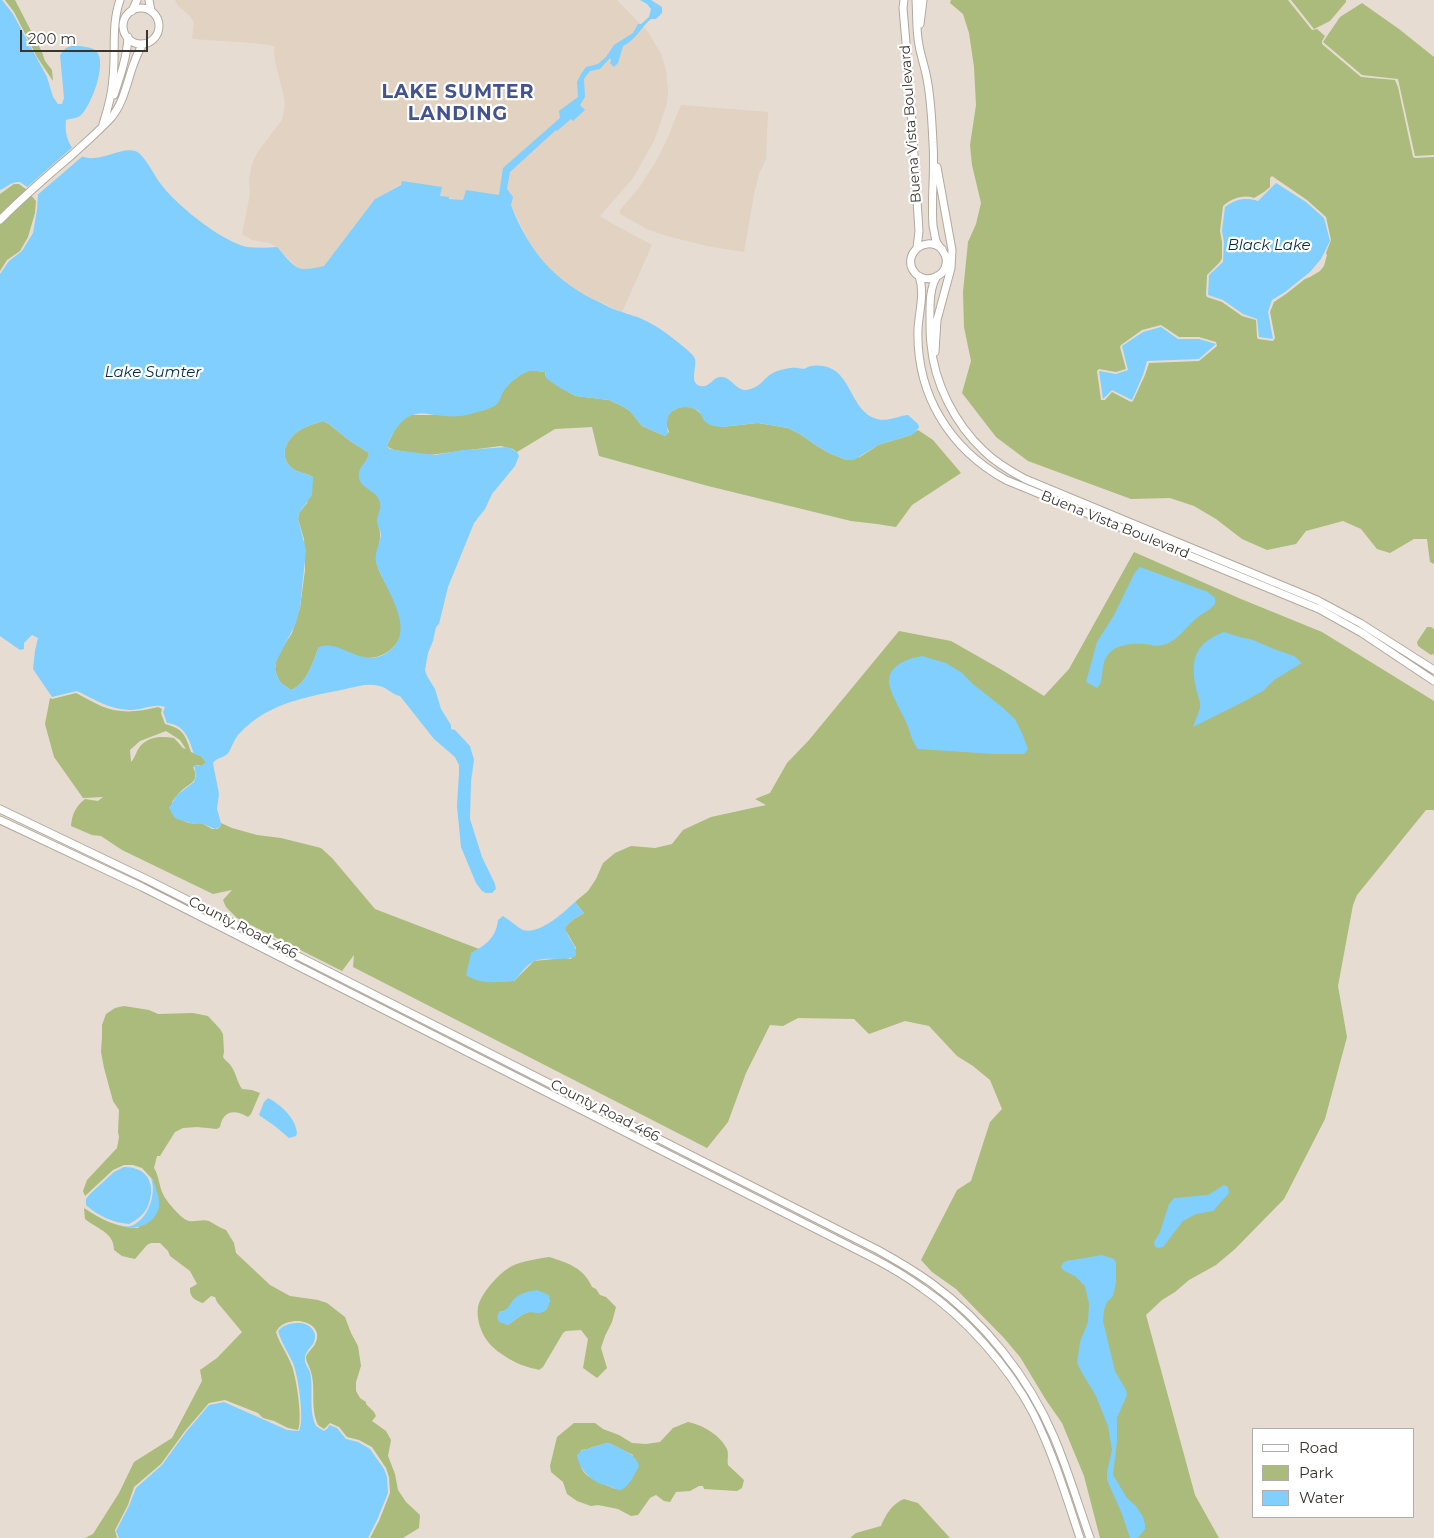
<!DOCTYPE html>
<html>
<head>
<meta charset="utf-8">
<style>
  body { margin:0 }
  #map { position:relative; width:1434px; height:1538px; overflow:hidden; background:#e6dcd1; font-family:Montserrat,sans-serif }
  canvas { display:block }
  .legend { position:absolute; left:1252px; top:1428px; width:162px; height:90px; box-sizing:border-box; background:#fff; border:1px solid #afaeac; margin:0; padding:6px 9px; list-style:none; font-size:15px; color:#383430 }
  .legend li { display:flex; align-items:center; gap:10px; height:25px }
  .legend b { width:25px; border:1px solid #afaeac }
  .scale { position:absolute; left:20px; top:30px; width:128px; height:22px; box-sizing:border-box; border:2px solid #383430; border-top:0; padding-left:6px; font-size:15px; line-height:18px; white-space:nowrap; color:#383430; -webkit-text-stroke:4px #fff; paint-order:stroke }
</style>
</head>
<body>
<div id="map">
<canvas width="1434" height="1538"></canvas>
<ul class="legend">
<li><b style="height:6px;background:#fff"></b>Road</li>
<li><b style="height:14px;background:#aabb7b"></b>Park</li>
<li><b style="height:14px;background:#80cfff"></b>Water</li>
</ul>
<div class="scale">200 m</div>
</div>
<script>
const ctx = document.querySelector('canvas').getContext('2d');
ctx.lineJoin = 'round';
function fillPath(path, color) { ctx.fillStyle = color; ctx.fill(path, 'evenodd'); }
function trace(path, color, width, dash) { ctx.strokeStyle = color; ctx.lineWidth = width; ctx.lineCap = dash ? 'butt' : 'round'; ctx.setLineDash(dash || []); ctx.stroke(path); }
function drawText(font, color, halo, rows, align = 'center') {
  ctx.font = font + ' Montserrat,sans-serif'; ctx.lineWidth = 4.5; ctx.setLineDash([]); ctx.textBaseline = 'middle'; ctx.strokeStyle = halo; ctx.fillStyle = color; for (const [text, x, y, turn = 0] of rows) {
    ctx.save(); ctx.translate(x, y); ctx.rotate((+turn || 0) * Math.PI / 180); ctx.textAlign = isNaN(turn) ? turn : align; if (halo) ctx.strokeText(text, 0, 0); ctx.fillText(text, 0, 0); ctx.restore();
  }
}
fillPath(new Path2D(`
  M175 0H617L648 32 661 54 666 69 668 91 667 104 654 141 633 178 600 216 613 224 652 245 622 312 576 291 547 267 531 246 511 205 466 190 463 201 440 196 441 188 401 184 375 199 324 266 303 270 299 269 277 247 269 243 252 240 242 234 250 194 249 180 252 164 257 153 282 120 283 115 285 104 283 93 275 61 274 46 255 43 192 39 194 22 189 15 178 6Z
  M681 105 768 112 766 159 759 174 754 194 744 252 707 246 667 236 647 229 620 214V210L638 189 655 163 665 144Z`), '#e1d2c1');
fillPath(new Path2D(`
  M5 0H15L42 52 45 61 52 70 53 81 37 57 14 12Z
  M951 0H1288L1312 30 1317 29 1325 36 1322 41V44L1361 77 1395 80 1398 87 1413 157 1415 158 1434 157V564L1430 562 1427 539H1414L1390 553 1377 549 1361 529 1343 521 1306 531 1296 544 1267 550 1242 539 1216 519 1194 506 1170 498 1131 499 1028 461 996 437 962 393 971 361 964 327 963 292 968 242 976 224 981 203 972 165 970 145 976 105 974 67 969 33 963 14 950 3ZM1272 176 1307 200 1326 217 1331 240 1326 253 1327 255 1324 266 1320 271 1310 277 1305 279 1286 294 1274 302 1270 312 1275 338 1273 341 1258 339 1257 337 1256 320 1242 316 1222 302 1207 297 1206 295 1207 275 1220 262 1222 258V242L1220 231 1223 206C1231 199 1243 194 1254 198L1264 192 1270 187V178ZM1161 325 1179 337H1199L1216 342 1217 346 1199 361 1149 363 1145 375 1133 401 1131 402 1112 392 1105 400H1101L1097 371 1099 369 1116 372 1126 369 1120 347 1121 345 1142 330Z
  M1291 0H1346V2L1330 21 1314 29Z
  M1362 3 1399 29 1434 57V155L1415 156 1398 79 1362 75 1323 42 1340 17Z
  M14 184H19L27 190 0 216V194Z
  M30 194 36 201 35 213 28 237 20 251 7 260 0 271V223Z
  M530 370 545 372V375L570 393 576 396 609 400 622 406 630 411 642 426 665 436 669 432C668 429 667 427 666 424 666 405 697 399 704 420L721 427 758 423 788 428 800 434 817 446 831 454 847 460 860 457 878 445 911 435 918 430 933 440 961 473 912 505 896 527 877 524 851 521 708 486 599 456 592 427 555 429 517 452 513 449 501 446 429 455 394 450 388 447 387 445 397 426 405 418 411 415H430L484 410C501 404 496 400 506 387 512 380 521 374 530 370Z
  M323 421 329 424 350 441 369 453C368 462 359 466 359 478 367 486 381 494 381 507 380 512 377 518 378 523 378 527 381 531 380 537 380 544 376 553 376 560 378 574 388 585 393 598 397 608 403 621 401 632 399 647 383 658 368 658 361 658 356 655 350 653 340 650 329 649 319 647 313 661 307 684 291 690L281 683 278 678 275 670 276 662 278 655 292 633 300 608 305 570 304 539 298 519 299 513 307 503 313 477C307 473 298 473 292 468 279 457 285 441 297 432 305 426 314 424 323 421Z
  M1134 552 1241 599 1322 632 1434 701V810H1426L1357 895 1353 905 1338 986 1347 1037 1325 1119 1284 1199 1235 1249 1216 1265 1189 1280 1175 1292 1162 1300 1146 1315 1195 1495 1219 1538H1100L1084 1476 1062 1423 1046 1400 1020 1357 1004 1338 956 1289 932 1272 921 1260 957 1190 971 1181 990 1122 1002 1109 990 1080 973 1066 957 1056 929 1026 905 1021 869 1034 854 1019 798 1018 783 1026 770 1025 746 1073 728 1122 707 1148 353 967 354 955 342 971 237 918 226 907 223 900 232 890 213 894 122 850 101 836 92 835 71 826C72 814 76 806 85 799L98 801 103 797 83 798 54 757 45 724 50 698 52 699 76 693C84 697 92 702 101 706 120 714 138 712 158 707L162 709 161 713 165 724C184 729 185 735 191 752L201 756 205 761V763L202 766 197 765 193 767C198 778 195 781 186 787 180 791 176 796 172 802L182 820 186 822 194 824H203L212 829H217L220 827 221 823 232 828 257 835 281 838 321 848 332 858 375 909 479 949 471 953 485 982 514 981 534 961 564 958 571 959 576 948 566 931V926L574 919 584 913 575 902 588 891 596 879 603 863 615 853 631 846 655 848 672 844 683 830 711 817 766 805 755 799 770 793 787 763 809 740 899 631 951 641 1002 670 1044 696 1069 669ZM166 731 180 740 186 749 183 748 174 738C162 736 147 736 139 748 136 752 135 758 131 762L130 750 140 741Z
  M1427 627H1431L1434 629V654L1431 655 1418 646 1417 642Z
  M124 1006 149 1010 158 1014 193 1013 208 1016 220 1029 223 1034 224 1052 223 1057C225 1061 229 1062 231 1066 236 1073 237 1082 242 1089L252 1090 260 1093 251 1114 248 1117C235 1109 223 1110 220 1127L217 1129 197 1127 183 1128 175 1132 160 1156H157L154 1168C159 1176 159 1186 163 1194 166 1201 182 1220 189 1221 196 1222 202 1219 209 1221 215 1224 220 1228 226 1230L234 1243 236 1253 270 1285 290 1296 318 1300 327 1303 345 1317 351 1333 358 1346 361 1366 356 1382V1391L360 1398 366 1402V1404L374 1412 376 1416 372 1421 386 1431 391 1440 388 1456 395 1474 398 1490 406 1502 420 1515 419 1528 403 1538H370L379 1521 390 1493 389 1477 386 1468 372 1447 359 1440 347 1437 339 1427 330 1423 324 1429 318 1425C310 1408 316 1389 311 1372 310 1367 306 1362 306 1357 307 1353 313 1348 315 1344 323 1330 309 1320 295 1321 287 1322 280 1324 276 1332 279 1343 287 1353 291 1364 296 1374 303 1420 298 1430L288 1428 274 1421 263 1418 258 1413 225 1400 209 1403 185 1431 161 1464 134 1487 128 1505 115 1530 117 1538H85L93 1534 119 1493 134 1462 172 1438 202 1381 200 1370 217 1358 242 1332 217 1302 215 1297 211 1296 203 1303C196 1301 189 1297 190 1288L197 1284 190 1271 170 1256 168 1251 160 1243H151L147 1245 135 1259 122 1256 114 1250C114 1232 97 1229 85 1219L84 1208C100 1219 118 1228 138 1228L159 1205 153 1180 142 1168 133 1165H124L113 1170 85 1196 83 1191 87 1180 117 1148 119 1137 118 1132 119 1110 113 1101 104 1068 101 1052 102 1037V1025L106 1014 115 1008Z
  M549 1257C568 1263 584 1268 592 1287L596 1289 600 1295 606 1297 616 1307 612 1322 605 1336 601 1348 607 1368 597 1378 583 1368 588 1339 581 1330 566 1331 563 1333 543 1367 539 1370C535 1368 532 1369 528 1367 516 1364 496 1352 489 1343 481 1334 476 1318 478 1307 481 1293 500 1272 512 1266 522 1261 537 1259 549 1257ZM550 1300 545 1311C540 1312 535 1312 529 1312 522 1313 514 1321 508 1325L499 1312Z
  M688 1422C703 1425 720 1435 727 1449 729 1454 727 1460 728 1465L744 1480 742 1488 737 1491 704 1489 703 1486H699L690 1491 676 1492 670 1502 664 1501 656 1495 650 1498 638 1515 631 1516 618 1509 598 1505 591 1506 577 1501 567 1494 563 1482 551 1472 550 1466 557 1437 574 1423H595L603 1429 619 1435 632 1443 646 1444 660 1442 673 1428ZM609 1443 633 1455 615 1489C604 1483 582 1479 580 1463 580 1459 581 1454 581 1450 591 1449 599 1444 609 1443Z
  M904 1499 918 1503 950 1538H850L856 1533 881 1526C886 1514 892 1504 904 1499Z`), '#aabb7b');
fillPath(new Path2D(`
  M0 0H2L13 14 47 77 53 97 58 104H62L64 98 60 55C66 47 69 45 79 46 85 47 93 47 97 52 107 64 91 107 80 116 76 119 70 118 66 120 65 130 66 137 71 146 89 176 124 139 140 154 150 164 155 178 164 188 179 207 223 242 247 247 257 248 267 248 277 247 284 254 294 270 304 269 311 269 318 267 324 266L375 199 401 185 402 181 442 187 440 196 449 197V199L463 200 466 190 499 195 503 168 560 118 559 111 578 97 577 82 581 74 586 67 598 64 606 57 614 45 633 33 638 24H641L649 17 651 9 647 4 640 0H651L662 7V13L656 19H651C640 28 637 39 623 46L618 63 614 67 610 63 611 60 610 58 600 69 590 71 586 76 584 79 585 97 580 105 585 110 573 121 571 119 557 131 556 130 510 172 507 189 513 197 511 205C529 252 556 283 601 303 608 307 615 310 622 312 629 315 637 316 644 320 659 327 672 337 685 348 688 351 693 354 695 359 697 367 689 383 700 386 710 388 712 378 720 377 731 376 735 390 746 390 762 388 763 377 775 372 780 370 791 367 797 368 800 368 802 369 804 369 810 365 816 365 823 366 852 370 850 412 877 419 887 422 898 416 908 415L918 424 919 427 914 434 911 435 878 445 854 460H847L831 454 817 446 800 434 788 428 758 423 721 427 714 426 708 424 704 420 699 411C688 405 669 405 667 422 666 426 668 430 668 434L665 436 642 426 630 411 622 406 609 400 576 396 560 388 546 378 545 372C540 372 534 370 530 371 520 373 508 384 503 392 501 396 500 402 496 405 490 409 480 411 474 413 431 427 413 390 387 445L388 448 394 450 435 455 463 450 508 447 517 452 519 456 515 466 492 494 485 509 474 523 448 587 439 624 436 627 433 641 428 653 425 670 427 676 435 689 441 709 451 725V729L455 730 470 746 474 760 471 781 470 819 482 857 495 884 496 889 492 893H486L482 891 476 883 461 847 457 806 459 773V765L455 757 434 739 400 696C394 695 390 691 385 688 377 684 368 684 359 686 317 696 270 699 238 735 234 740 232 746 229 752 225 758 217 757 213 763L219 794 217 809 221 823 220 827 215 829 203 824H194L177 819 174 817 169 808 177 795 194 782 196 776 194 765 202 766 205 763V761L201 756 194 754C189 739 185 725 167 723L163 712 165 707C153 703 141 711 129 710 109 709 94 699 77 691L52 697 33 669 35 651 38 638 32 635 24 643V649L20 650 0 636V274L9 261 22 251 33 233 37 210 38 194 20 182C12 181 7 187 0 190ZM323 421 329 424 350 441 369 453C368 462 357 467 359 477 360 489 377 490 380 502 382 509 377 514 377 521 377 526 381 530 381 535 380 543 374 554 376 562 383 587 422 633 385 654 360 668 341 639 319 647 313 661 307 684 291 690L281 683 278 678 275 670 276 662 296 623 300 608 306 550 298 519 299 513 312 495 313 477C307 473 298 473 292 468 279 457 285 441 297 432 305 426 314 424 323 421Z
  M1276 183 1306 202 1324 218 1330 241 1321 259 1310 272 1285 292 1272 300 1268 312 1273 339 1259 337 1257 319 1243 314 1223 300 1208 295 1209 275 1223 262 1224 242 1222 231 1225 207C1236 199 1245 197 1258 201Z
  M1161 327 1178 339H1199L1216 344 1199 359 1147 361 1143 375 1132 400 1112 390 1103 399 1099 371 1116 374 1128 370 1122 346 1143 332Z
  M1140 567 1208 592 1215 598C1215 601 1216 602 1214 605 1210 610 1203 613 1198 617 1187 626 1176 643 1162 645 1155 647 1150 644 1143 644 1135 643 1123 644 1116 648 1096 659 1107 680 1097 688L1086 682 1097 642 1114 615 1135 572Z
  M1224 632 1240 637 1253 640 1274 649 1294 656 1302 663 1274 680 1263 691 1243 702 1193 727C1195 721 1198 714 1200 708 1201 702 1197 694 1196 688 1190 659 1195 643 1224 632Z
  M922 656 946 663 962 673 973 684 1002 707 1015 719 1022 733 1028 749 1024 754H994L918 749C911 741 910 729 905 720 901 710 888 690 889 680 890 664 910 658 922 656Z
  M575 902 584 913 574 919 566 926C565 938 577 942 576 956 564 962 548 956 535 961 527 963 520 975 514 981 497 982 480 985 466 975L471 953C486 945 496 938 498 920L503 916C508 919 519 928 523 930 540 935 564 912 575 902Z
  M268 1098C280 1104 296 1118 297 1133L296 1136 289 1138 276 1127 259 1115 264 1102Z
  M124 1167C149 1167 157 1186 147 1208 143 1216 136 1220 129 1224 114 1223 98 1216 86 1205V1199L89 1195 114 1172Z
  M151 1178 153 1180C156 1188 160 1198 159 1207 155 1225 135 1232 118 1225 122 1226 127 1227 131 1226 148 1220 157 1194 151 1178Z
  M1224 1185 1228 1187 1229 1193 1213 1211 1196 1214 1183 1221 1163 1247 1159 1248 1155 1247 1154 1242 1160 1232 1169 1204 1174 1198 1208 1195Z
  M1102 1255 1114 1259 1116 1262V1283L1113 1296 1107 1302 1104 1310 1103 1321 1115 1371 1126 1390 1127 1395 1117 1418V1441L1113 1475 1127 1498 1136 1506 1143 1517 1145 1524V1529L1138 1538H1130L1122 1514 1107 1480V1472L1112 1450 1108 1426 1096 1396 1081 1371 1077 1363 1080 1342 1088 1322 1089 1304 1085 1286 1075 1276 1064 1271 1061 1267 1063 1263 1066 1261Z
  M537 1290 549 1295C551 1303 548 1313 538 1313 535 1313 532 1312 529 1312 522 1313 514 1321 508 1325L499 1322 497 1317 499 1312C509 1310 508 1306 514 1299 520 1293 529 1291 537 1290Z
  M300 1323C311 1324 319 1333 313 1344 310 1348 305 1353 305 1358 304 1363 308 1367 310 1372 314 1390 308 1409 316 1426L324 1431 328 1428 329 1425 337 1428 346 1439 358 1442 370 1449 384 1469 387 1477 388 1493 377 1520 368 1538H119L116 1531 129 1506 136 1488 162 1465 186 1432 209 1405 224 1402 287 1430 299 1431C305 1420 298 1375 293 1363 288 1352 281 1342 278 1331 284 1324 291 1323 300 1323Z
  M609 1443C620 1449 636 1453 639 1466 635 1473 629 1488 620 1490 615 1490 613 1487 609 1486 606 1485 603 1485 601 1484 590 1480 578 1467 577 1455L582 1450C591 1449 599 1444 609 1443Z`), '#80cfff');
fillPath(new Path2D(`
  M74 146 77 150 84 155 35 197 34 194 26 188Z`), '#e6dcd1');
const secondary = new Path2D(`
  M149 0 151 11
  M904 0 903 8 909 78 919 231 917 248
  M916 0C917 15 916 31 919 45 921 57 925 67 927 79 931 99 932 121 933 143 935 170 931 198 933 226 934 230 935 237 936 241 940 249 948 254 946 264 944 278 926 283 916 274 900 258 923 233 942 249
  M123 26a18 18 0 1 1 36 0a18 18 0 1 1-36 0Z
  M132 11 137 0
  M920 24 923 0
  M114 95C120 77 127 57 128 37
  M103 124C108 109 112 94 113 78 116 52 111 25 120 0
  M0 220C23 197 47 176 72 155 85 143 99 131 111 118 129 96 128 66 143 44
  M919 276C925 293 919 311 918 329 916 395 950 449 1006 480L1319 609 1362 633 1434 681
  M937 276C929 289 930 306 930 321 930 329 930 336 931 344 934 383 955 424 984 451 996 463 1010 471 1025 479L1317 600 1360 623 1434 670
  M935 352 937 320 951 268 952 250 937 167
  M0 809 146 879 878 1250C896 1260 913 1270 930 1282 984 1321 1028 1376 1054 1437 1068 1470 1078 1504 1090 1538
  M0 820 142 887 873 1258C890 1267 907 1277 922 1288 965 1317 1009 1367 1033 1413 1053 1453 1066 1496 1080 1538`);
trace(secondary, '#b2a99e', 9);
trace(secondary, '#fff', 7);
drawText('14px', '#383430', '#fff', [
  ["Buena Vista Boulevard",911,124,-94],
  ["Buena Vista Boulevard",1115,525,22],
  ["County Road 466",243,928,27],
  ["County Road 466",605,1111,27]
]);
drawText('italic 15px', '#002e45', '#fff', [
  ["Black Lake",1269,246],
  ["Lake Sumter",153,373]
]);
ctx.letterSpacing = '1px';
drawText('bold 19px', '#42538f', '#fff', [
  ["LAKE SUMTER",458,92],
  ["LANDING",458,114]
]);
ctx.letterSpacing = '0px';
</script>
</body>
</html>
